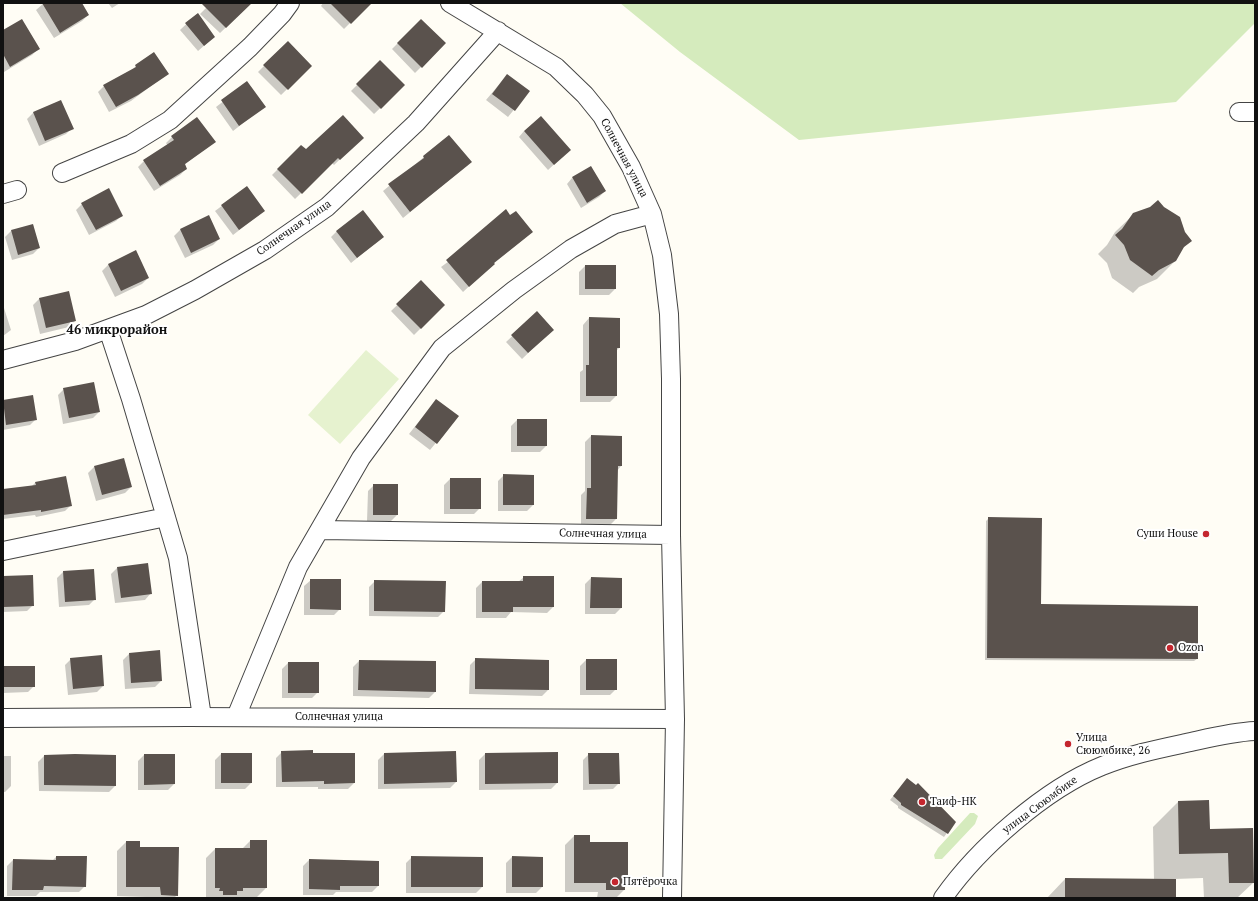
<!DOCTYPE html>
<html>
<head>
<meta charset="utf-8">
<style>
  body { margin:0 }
  #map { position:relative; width:1258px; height:901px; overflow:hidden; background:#fffdf5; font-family:"PT Serif",serif }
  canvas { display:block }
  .frame { position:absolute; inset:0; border:4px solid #111; pointer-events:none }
</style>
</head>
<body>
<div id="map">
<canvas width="1258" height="901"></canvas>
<div class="frame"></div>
</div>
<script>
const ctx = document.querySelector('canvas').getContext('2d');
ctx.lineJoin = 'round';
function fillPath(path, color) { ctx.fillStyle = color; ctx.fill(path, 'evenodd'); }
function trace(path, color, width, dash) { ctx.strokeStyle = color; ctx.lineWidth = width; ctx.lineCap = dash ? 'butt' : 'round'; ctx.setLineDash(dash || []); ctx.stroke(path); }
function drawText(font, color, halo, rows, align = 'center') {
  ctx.font = font + ' "PT Serif",serif'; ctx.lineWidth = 4; ctx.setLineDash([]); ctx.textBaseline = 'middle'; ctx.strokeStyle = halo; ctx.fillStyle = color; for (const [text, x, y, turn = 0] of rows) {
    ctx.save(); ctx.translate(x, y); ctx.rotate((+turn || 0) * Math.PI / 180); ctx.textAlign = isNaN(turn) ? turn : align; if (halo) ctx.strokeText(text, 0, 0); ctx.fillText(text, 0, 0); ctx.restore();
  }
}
fillPath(new Path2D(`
  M620 3H1255V23L1176 102 799 140 680 52Z
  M970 813H974L978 816 975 824 942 859H935L934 855 938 848Z`), '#d5ebbd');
fillPath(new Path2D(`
  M366 350 399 379 340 444 308 415Z`), '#e6f2cf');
fillPath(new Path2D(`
  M44 3H81L88 15 82 21 54 38 36 10Z
  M108 3H120L112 8Z
  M211 3H251L220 33 200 14Z
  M323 3H370L344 29 321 6Z
  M197 14 214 37 198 51 180 30Z
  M421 20 445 43 415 73 392 49Z
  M3 31 38 49 32 55 4 72Z
  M288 42 311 66 281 95 258 72Z
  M380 62 404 85 374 114 351 91Z
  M136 66 167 74 131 101 109 112 98 92 104 86 131 71Z
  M507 75 529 91 508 117 486 100Z
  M247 83 264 107 233 131 216 107Z
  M61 102 72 128 66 134 39 146 27 119 33 113Z
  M524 131 563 156 548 170 519 137Z
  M172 137 214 142 184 165 186 169 180 175 154 191 138 167 144 161 168 146 166 143Z
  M362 138 334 165 332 163 295 199 272 175 301 146 306 151Z
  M424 157 464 168 403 218 383 191Z
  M572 178 605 191 599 197 581 208 567 184Z
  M247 187 264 211 233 235 215 211Z
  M82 204 122 215 116 221 89 235 76 210Z
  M1134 214 1184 232 1191 240 1181 250 1175 261 1157 279 1139 287 1133 293 1112 278 1107 263 1098 254 1107 245 1115 232Z
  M510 216 525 238 493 264 463 292 441 267Z
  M209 217 219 239 213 245 185 258 174 236 180 230Z
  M33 225 39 248 33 254 12 260 5 237 11 231Z
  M337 231 383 237 351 263 331 237Z
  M135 252 148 278 142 284 115 297 102 271 108 265Z
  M585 266 615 289 609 295H579V272Z
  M421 282 444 305 414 335 391 311Z
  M68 292 75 321 69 327 40 334 33 305 39 299Z
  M3 308H4L11 330 3 336Z
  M537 313 547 335 522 359 506 342Z
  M589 318 619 348 616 351V396L610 402H580V372L583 370V325Z
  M64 389 99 412 93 418 63 424 58 395Z
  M32 396 36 419 30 425 3 430V401Z
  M436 400 457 417 430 450 409 434Z
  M517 420H546V446L540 452H511V426Z
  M591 436 621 466 617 471 616 519 610 525H581V495L585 491V442Z
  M94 467 131 487 125 493 96 501 88 473Z
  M504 475 533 505 527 511H498V481Z
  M450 479H480V508L474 514H444V485Z
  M36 482 71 505 65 511 36 517 35 515 3 519V490L32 486Z
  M374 485 397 515 391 521H367L368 491Z
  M989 518 1040 605 1197 659 1194 661 985 660 986 521Z
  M117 568 151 593 145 600 115 603 111 574Z
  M93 570 95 599 89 605 59 607 57 578 63 572Z
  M3 577 33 605 27 611 3 612Z
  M524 577 553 607 547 613 511 612 506 618H476V588L482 582H518Z
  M591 578 621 579V608L615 614H585V584Z
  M311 580 340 609 334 615H304V586Z
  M375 581 444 611 438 617 369 616V587Z
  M129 654 161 681 155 687 125 689 123 660Z
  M71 659 103 686 97 692 68 695 65 665Z
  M476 659 548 690 542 696 469 694 470 665Z
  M586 660 616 689 610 695H580V666Z
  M359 661 435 692 429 698 353 696V667Z
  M288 663 318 692 312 698H282V669Z
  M3 667H34V686L28 692 3 693Z
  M282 752 312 754 354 783 348 789H318V787H276V758Z
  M221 754H251V783L245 789H215V760Z
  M384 754 456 782 450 788 378 789V760Z
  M485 754 557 783 551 789 479 790V760Z
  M589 754 619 783 613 789 583 790V760Z
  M144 755 174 784 168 790H138V761Z
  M3 756H11V786L5 792H3Z
  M44 756 115 786 109 792 39 791 38 762Z
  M904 783 955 822 944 837 898 808V806L890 800Z
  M1178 802 1209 830 1252 829 1253 883 1237 898H1204L1203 878 1175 879V898H1047L1065 879 1154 880 1153 827Z
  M574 836 589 843 627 883 624 885V890L616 898H597L598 892H565V845Z
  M250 841 266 888 257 897H206V858L215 849H242Z
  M126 842 139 848 177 895 174 898 117 896V851Z
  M56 857H86L85 886 79 892H40L36 896H7V866L13 860 52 861Z
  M412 857 482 858V887L476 893H406V863Z
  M512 857 542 858V887L536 893H506V863Z
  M309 860 378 862V886L372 892H336L333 895H303V866Z`), '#0003');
fillPath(new Path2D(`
  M42 3H82L89 15 60 33Z
  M201 3H252L226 28Z
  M330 3H372L351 24Z
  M198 13 215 37 204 46 185 23Z
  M22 19 40 49 10 67 3 54V30Z
  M421 19 446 43 422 68 397 43Z
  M288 41 312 66 288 90 263 65Z
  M154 52 169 74 138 95 116 107 103 85 136 67 135 65Z
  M380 60 405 85 381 109 356 84Z
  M507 74 530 91 515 111 492 94Z
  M247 81 266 107 239 126 221 100Z
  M61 100 74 129 45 141 33 112Z
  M343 115 364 138 340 160 338 158 302 194 277 169 301 145 306 149Z
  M541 116 571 150 554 165 524 131Z
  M197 117 216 142 185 164 187 169 160 186 143 160 174 140 171 136Z
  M449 135 472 162 410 212 388 184 424 158 423 156Z
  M591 166 606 191 587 203 572 177Z
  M247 186 265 211 239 230 221 205Z
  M109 188 123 216 96 230 81 203Z
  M1158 200 1164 207 1180 217 1185 232 1192 241 1184 247 1176 261 1159 270 1152 276 1130 260 1124 245 1115 235 1122 229 1133 213 1150 207Z
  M506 209 510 215 516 211 533 232 494 263 495 264 469 287 446 260Z
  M363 210 384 237 357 258 336 231Z
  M209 215 220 239 191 253 180 229Z
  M33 224 40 248 18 255 11 230Z
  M136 250 149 278 121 291 108 264Z
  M585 265H616V289H585Z
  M421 280 445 305 421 329 396 304Z
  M69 291 76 321 46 328 39 298Z
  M537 311 554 330 528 353 511 335Z
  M589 317 620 318V348H617V396H586V365H589Z
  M94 382 100 412 69 418 63 388Z
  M33 395 37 420 6 425 3 400Z
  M436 399 459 416 437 444 415 427Z
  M517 419H547V446H517Z
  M591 435 622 436V466H618L617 519H586L587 488H591Z
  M124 458 132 487 102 495 94 466Z
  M503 474 534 475V505H503Z
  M66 476 72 506 41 512V510L3 515V489L36 485 35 482Z
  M450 478H481V509H450Z
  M373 484H398V515H373Z
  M988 517 1042 518 1041 604 1198 606V659L987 658Z
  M148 563 152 594 121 598 117 567Z
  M94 569 96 600 65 602 63 571Z
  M33 575 34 606 3 607V576Z
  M523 576H554V607H513V612H482V581H523Z
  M591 577 622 578V608H590Z
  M310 579H341V610L310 609Z
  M374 580 446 581 445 612 374 611Z
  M160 650 162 681 131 683 129 653Z
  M102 655 104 686 73 689 70 658Z
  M475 658 549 660V690L475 689Z
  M586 659H617V690H586Z
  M359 660 436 661V692L358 690Z
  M288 662H319V693H288Z
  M4 666H35V687H4Z
  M313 750V753H355V783L324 784V781L282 782 281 751Z
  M456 751 457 782 384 784V753Z
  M558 752V783L485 784V753Z
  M221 753H252V783H221Z
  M588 753H619L620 784H589Z
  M75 754 116 755V786L44 785V755Z
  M144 754H175V784L144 785Z
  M907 778 916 785 918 783 956 822 948 834 901 805V803L893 796Z
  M1209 800 1210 829 1253 828 1254 883H1229L1228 853 1179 854 1178 801Z
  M574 835H590V842H628V883H625V890H606V883H574Z
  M250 840H267V888H243V891H237V895H223V891H219L220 888H215V848H250Z
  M126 841H140V847H179L178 896 161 895 160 887H126Z
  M56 856H87L86 887 44 886 43 890H12L13 859 56 860Z
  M411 856 483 857V887H411Z
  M512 856 543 857V887H512Z
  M309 859 379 861V886H340V890L309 889Z
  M1065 878 1176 879V898H1065Z`), '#5a524d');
const minor = new Path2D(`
  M450 3 556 67 585 95 602 116 631 167 652 214 662 255 669 314 671 379V535L675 719 672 898
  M1239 112H1255
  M62 173 131 144 170 120 250 47 282 14 290 3
  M3 194 17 190
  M108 329 131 399 178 558 202 717
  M3 360 75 341 146 315 195 290 265 250 327 207 416 123 498 31
  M320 530 671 535
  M3 551 166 517
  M236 717 298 567 361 458 442 348 514 290 571 249 615 224 652 214
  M3 718 188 717 675 719
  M943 898C978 848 1045 789 1102 766 1129 755 1158 749 1186 743 1209 738 1232 732 1255 731`);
trace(minor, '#444', 20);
trace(minor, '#fff', 18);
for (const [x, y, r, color] of [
  [1206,534,4,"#c4262e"],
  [1170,648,4,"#c4262e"],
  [1068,744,4,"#c4262e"],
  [922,802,4,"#c4262e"],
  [615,882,4,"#c4262e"]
]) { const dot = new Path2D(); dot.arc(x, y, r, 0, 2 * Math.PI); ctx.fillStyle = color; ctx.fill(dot); trace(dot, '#fff', 1.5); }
drawText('11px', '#111', '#fff', [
  ["Солнечная улица",624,158,62],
  ["Солнечная улица",294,228,-35],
  ["Солнечная улица",603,534,1],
  ["Солнечная улица",339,717],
  ["улица Сююмбике",1040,805,-36]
]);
drawText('11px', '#111', '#fff', [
  ["Суши House",1198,534,"right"],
  ["Ozon",1178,648],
  ["Улица",1076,738],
  ["Сююмбике, 26",1076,751],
  ["Таиф-НК",930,802],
  ["Пятёрочка",623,882]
], 'left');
drawText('bold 13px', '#111', '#fff', [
  ["46 микрорайон",117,330]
]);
</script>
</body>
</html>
